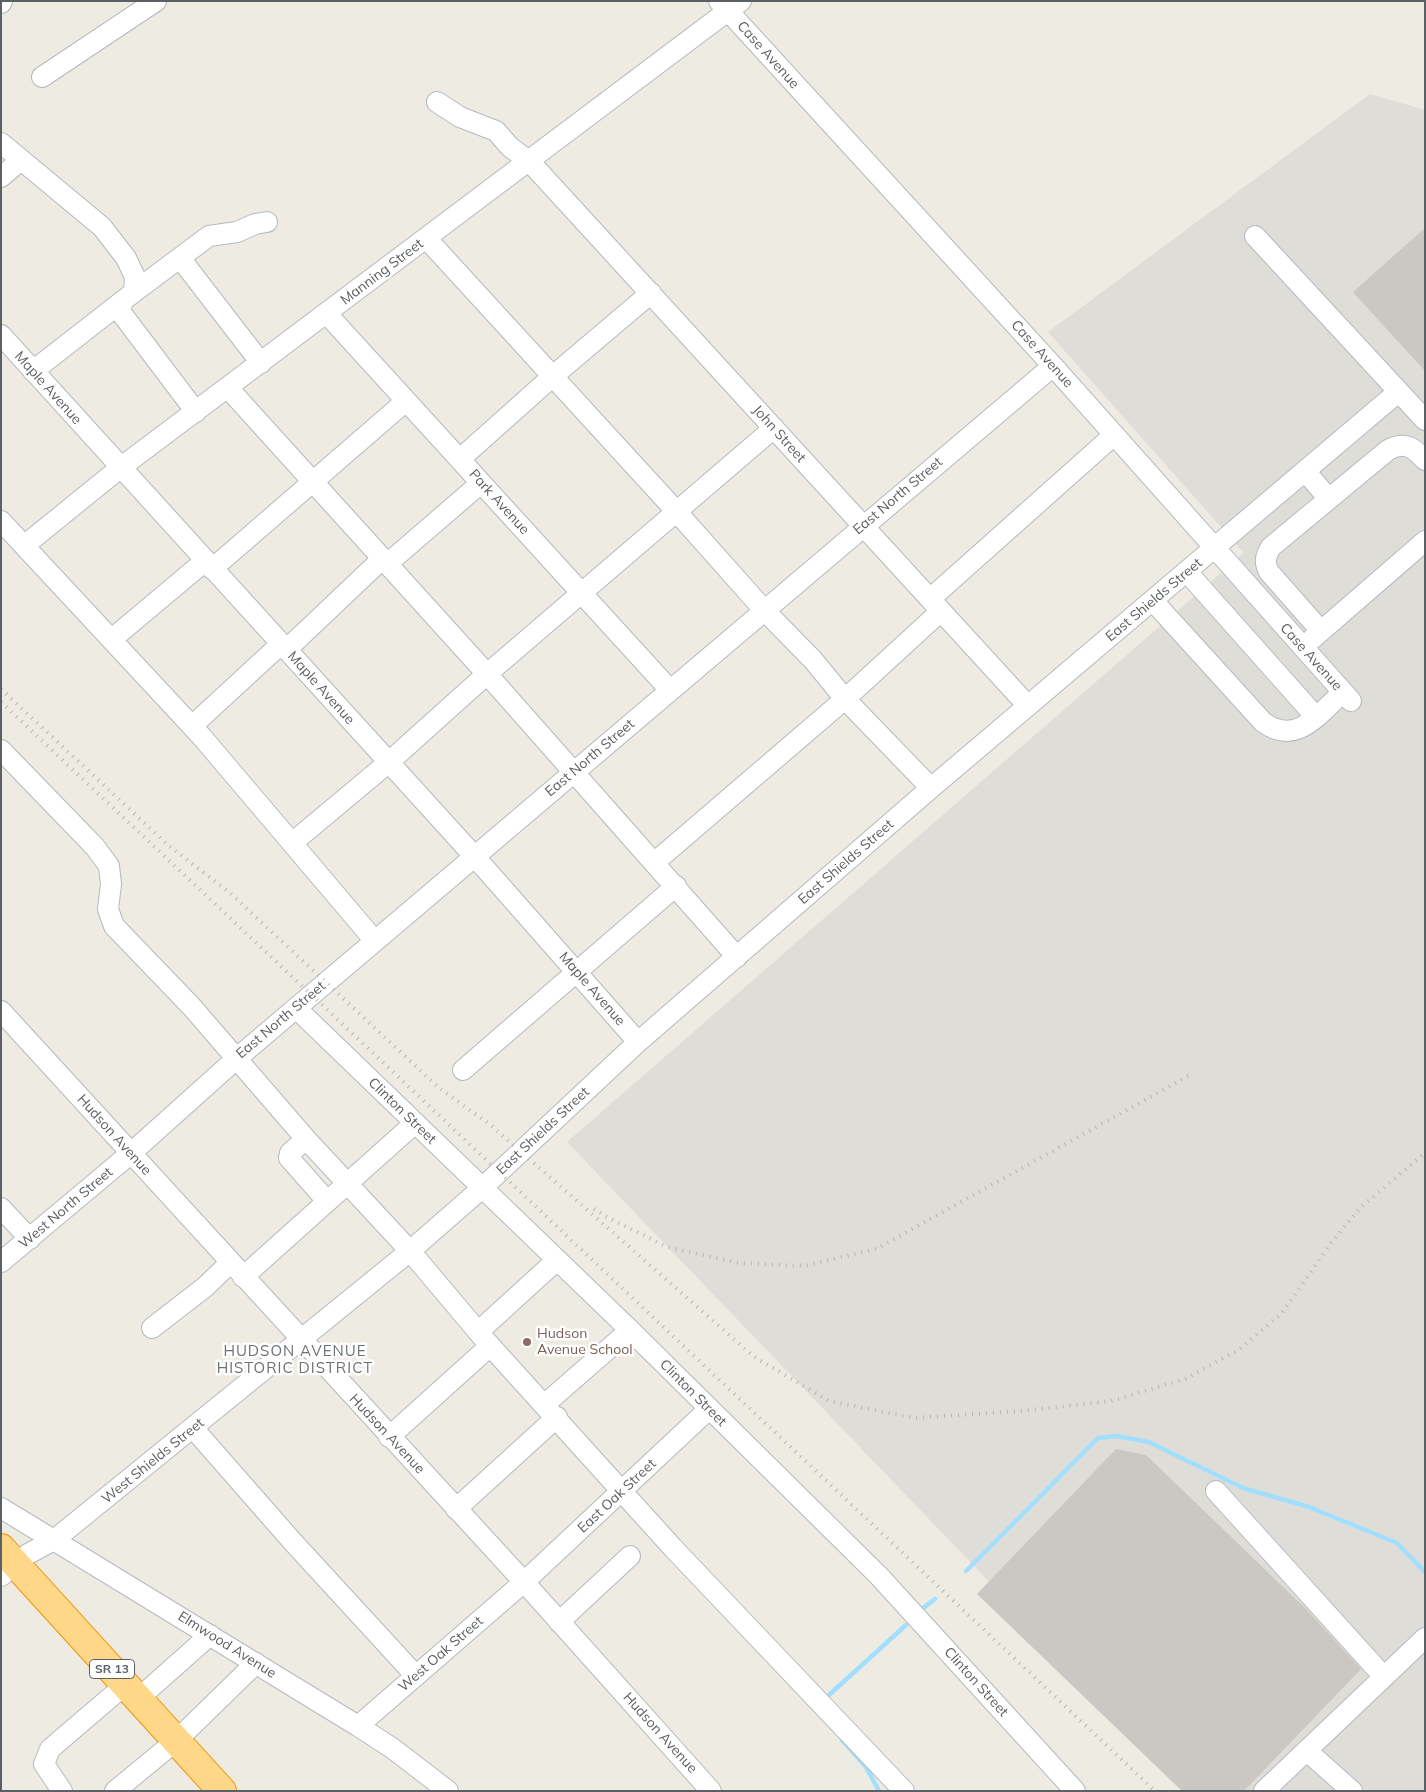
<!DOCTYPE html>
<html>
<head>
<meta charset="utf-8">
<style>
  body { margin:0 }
  #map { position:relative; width:1426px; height:1792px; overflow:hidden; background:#eeebe2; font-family:Mulish,sans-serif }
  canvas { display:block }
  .frame { position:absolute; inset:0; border:2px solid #5b6064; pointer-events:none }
</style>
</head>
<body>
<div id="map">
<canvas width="1426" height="1792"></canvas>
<div class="frame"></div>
</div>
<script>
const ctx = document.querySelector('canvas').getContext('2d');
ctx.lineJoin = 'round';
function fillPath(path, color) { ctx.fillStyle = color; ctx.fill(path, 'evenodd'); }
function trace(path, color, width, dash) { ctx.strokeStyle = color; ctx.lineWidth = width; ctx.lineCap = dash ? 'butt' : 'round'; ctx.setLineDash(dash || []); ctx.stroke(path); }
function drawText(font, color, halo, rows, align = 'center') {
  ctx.font = font + ' Mulish,sans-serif'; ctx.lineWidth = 5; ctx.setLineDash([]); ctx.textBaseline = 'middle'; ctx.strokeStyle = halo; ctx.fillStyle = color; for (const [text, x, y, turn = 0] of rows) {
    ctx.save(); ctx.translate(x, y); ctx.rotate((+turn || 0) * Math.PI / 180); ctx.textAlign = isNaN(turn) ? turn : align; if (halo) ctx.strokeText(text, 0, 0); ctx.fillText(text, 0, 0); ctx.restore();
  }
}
fillPath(new Path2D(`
  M1370 94 1425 110V1791H1190L567 1142 1244 553 1048 332Z`), '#dfddd7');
trace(new Path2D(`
  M966 1571 1098 1438 1116 1436 1149 1442 1243 1488 1309 1507 1397 1543 1425 1572
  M922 1609 935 1599
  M829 1695 906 1625
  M842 1740 866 1767 879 1791`), '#a2dfff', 4.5);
fillPath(new Path2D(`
  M1425 228V371L1353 292Z
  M1116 1449 1146 1455 1306 1609 1361 1669 1244 1791H1182L977 1594Z`), '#cbc7c2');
const minor = new Path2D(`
  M719 1 1053 366 1351 701
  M1 3 2 1
  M42 77 156 1
  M437 102 460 117 496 131 510 147 530 162 1028 706
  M1 143 102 227 126 258 135 277 134 292
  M1 177 21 160
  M1255 236 1425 420
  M426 238 676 511 764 610 813 660 845 699 931 788
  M180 258 261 363
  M327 314 670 690
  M1 335 475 857 638 1042
  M33 371 124 300
  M228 388 487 674 737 957
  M196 412 119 310 124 300 134 292 209 236 237 232 255 224 267 222
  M460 459 553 376 651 293
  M1305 471 1329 499
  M1 521 202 737 375 941
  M25 545 120 468 741 1
  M387 564 481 483
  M212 569 406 401
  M1187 572 1316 717
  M930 599 1114 435
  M1153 601 1263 722C1296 747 1319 714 1343 692
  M1321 631 1269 572C1264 562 1265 557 1271 547L1388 450C1405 441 1413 447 1425 460
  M112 639 205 561
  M1312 639 1425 541
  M286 650 382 559
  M192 726 281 644
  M1 750 95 847 109 866 111 884 108 909 114 926 191 1006 306 1139 410 1251 485 1340 673 1548 904 1791
  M292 843 389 762 487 674 774 428
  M655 862 845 699 941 611
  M297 1009 630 1330 879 1576 1075 1791
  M1 1011 524 1582 711 1791
  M463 1070 676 886
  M306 1139 290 1153 289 1158 327 1201
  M1 1208 30 1239
  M1 1262 130 1154 236 1059 1053 366
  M243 1277 415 1123
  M152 1328 205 1287 230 1263
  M478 1332 557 1260
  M544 1405 630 1330
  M193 1428 292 1541 416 1676
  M389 1437 490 1346
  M1216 1491 1384 1677
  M1 1508 358 1726 392 1748 448 1791
  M456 1509 557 1417
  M1 1576 28 1554 54 1540 410 1251 481 1189 638 1042 931 788 1398 392
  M559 1622 630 1556
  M139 1698 210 1635
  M358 1726 524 1582 709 1409
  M1307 1751 1352 1791
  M62 1791 44 1764 50 1749 126 1684
  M115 1791 177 1740 256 1663
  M1264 1791 1425 1638`);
const highway = new Path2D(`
  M1 1548 222 1791`);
trace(minor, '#b5b9be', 22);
trace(highway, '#f19000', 30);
trace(minor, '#fff', 20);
trace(highway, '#ffd789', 28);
trace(new Path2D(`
  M1 689 169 846 229 892 438 1087 492 1126 753 1356 829 1401 914 1418 1021 1411 1111 1401 1185 1379 1240 1349 1282 1313 1331 1243 1360 1208 1425 1153
  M1 702 1155 1791
  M594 1209 605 1216 667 1247 739 1263 804 1266 876 1249 1190 1075`), '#b4b5b5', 4, [1, 6]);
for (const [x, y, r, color] of [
  [527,1342,5,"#8d6e63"]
]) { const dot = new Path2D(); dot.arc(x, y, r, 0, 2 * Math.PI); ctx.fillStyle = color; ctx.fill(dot); trace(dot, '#fff', 2); }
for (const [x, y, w] of [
  [112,1669,45]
]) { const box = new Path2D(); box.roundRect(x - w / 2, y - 9.5, w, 19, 4); ctx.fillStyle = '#fff'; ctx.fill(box); trace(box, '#5b6064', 1); }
drawText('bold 12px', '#5b6064', null, [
  ["SR 13",112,1669]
]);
drawText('14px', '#5b6064', '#fff', [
  ["Case Avenue",768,55,48],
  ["Manning Street",382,272,-37],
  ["Case Avenue",1042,354,48],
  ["Maple Avenue",48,388,48],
  ["John Street",779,434,48],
  ["East North Street",898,496,-40],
  ["Park Avenue",499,502,48],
  ["East Shields Street",1154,600,-40],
  ["Case Avenue",1311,657,48],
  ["Maple Avenue",321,688,48],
  ["East North Street",590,758,-40],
  ["East Shields Street",846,862,-41],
  ["Maple Avenue",592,989,49],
  ["East North Street",281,1020,-40],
  ["Clinton Street",402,1111,44],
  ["East Shields Street",543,1131,-43],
  ["Hudson Avenue",114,1135,48],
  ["West North Street",66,1208,-40],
  ["Clinton Street",693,1393,45],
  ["Hudson Avenue",387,1434,47],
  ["West Shields Street",153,1461,-39],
  ["East Oak Street",617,1496,-43],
  ["Elmwood Avenue",227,1645,32],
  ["West Oak Street",441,1654,-41],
  ["Clinton Street",976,1682,48],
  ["Hudson Avenue",660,1733,48]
]);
drawText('14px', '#785e54', '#fff', [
  ["Hudson",537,1334],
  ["Avenue School",537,1350]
], 'left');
ctx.letterSpacing = '1px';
drawText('15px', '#6c7276', '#fff', [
  ["HUDSON AVENUE",295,1351],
  ["HISTORIC DISTRICT",295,1368]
]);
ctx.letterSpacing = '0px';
</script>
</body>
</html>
